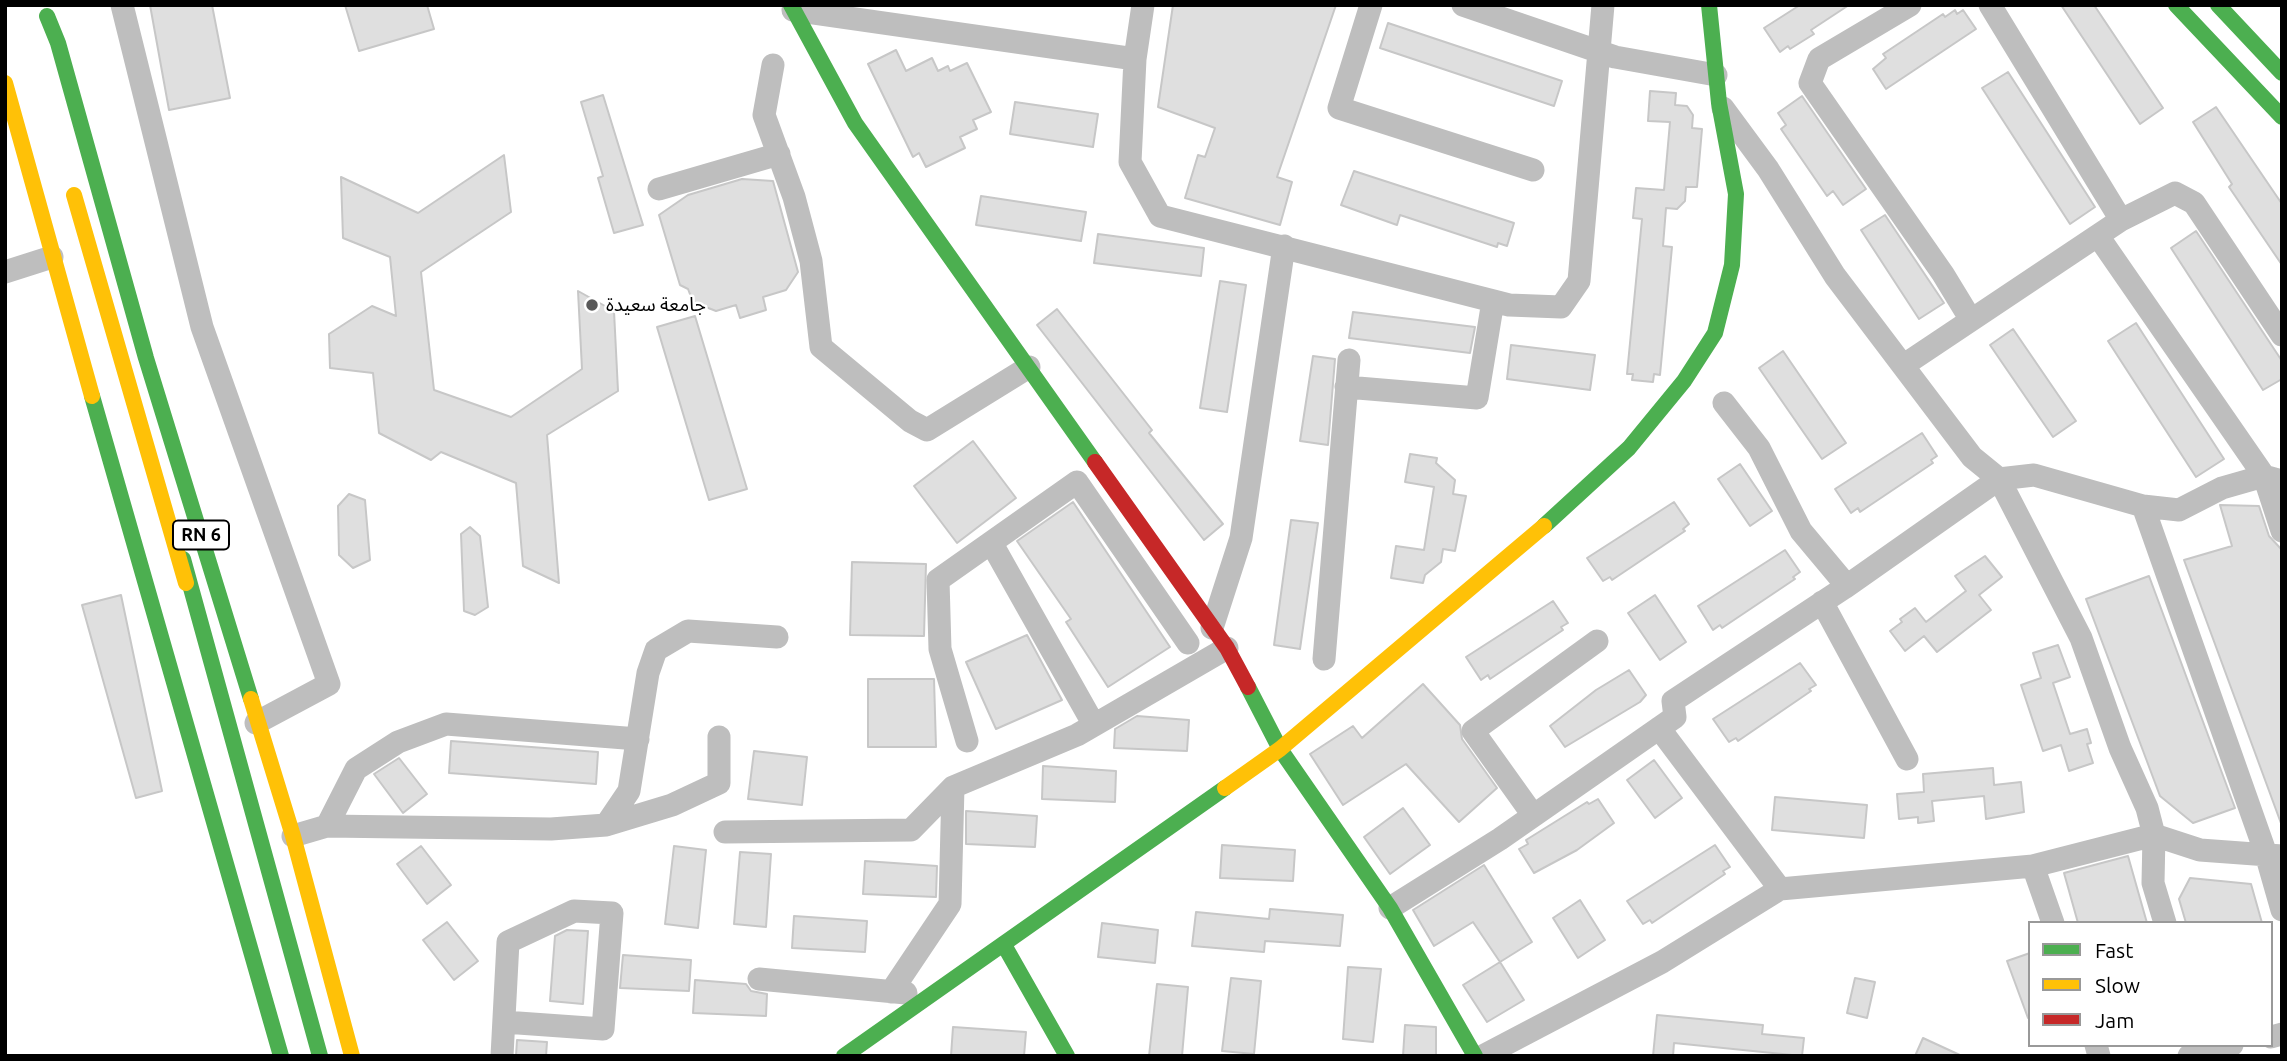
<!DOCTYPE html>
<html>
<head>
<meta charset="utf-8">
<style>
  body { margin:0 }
  #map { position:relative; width:2287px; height:1061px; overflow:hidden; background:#fff; font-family:Ubuntu,sans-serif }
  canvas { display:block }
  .frame { position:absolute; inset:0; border:7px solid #000; pointer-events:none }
  .legend { position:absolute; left:2028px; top:921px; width:245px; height:126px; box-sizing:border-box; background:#fff; border:2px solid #999; margin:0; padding:9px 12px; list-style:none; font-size:21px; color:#000 }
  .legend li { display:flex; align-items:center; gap:14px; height:35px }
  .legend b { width:35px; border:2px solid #999 }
</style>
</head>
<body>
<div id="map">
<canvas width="2287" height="1061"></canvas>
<div class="frame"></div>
<ul class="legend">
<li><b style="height:9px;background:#4caf50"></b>Fast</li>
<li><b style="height:9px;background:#ffc107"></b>Slow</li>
<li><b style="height:9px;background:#c62828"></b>Jam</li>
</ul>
</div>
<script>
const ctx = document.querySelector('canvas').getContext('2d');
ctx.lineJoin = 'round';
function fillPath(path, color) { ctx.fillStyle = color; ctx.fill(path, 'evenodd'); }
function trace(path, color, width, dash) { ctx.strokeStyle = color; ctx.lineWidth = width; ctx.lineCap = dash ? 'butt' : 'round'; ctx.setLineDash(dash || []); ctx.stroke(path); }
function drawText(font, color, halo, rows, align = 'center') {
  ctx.font = font + ' Ubuntu,"Noto Sans Arabic",sans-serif'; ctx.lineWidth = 5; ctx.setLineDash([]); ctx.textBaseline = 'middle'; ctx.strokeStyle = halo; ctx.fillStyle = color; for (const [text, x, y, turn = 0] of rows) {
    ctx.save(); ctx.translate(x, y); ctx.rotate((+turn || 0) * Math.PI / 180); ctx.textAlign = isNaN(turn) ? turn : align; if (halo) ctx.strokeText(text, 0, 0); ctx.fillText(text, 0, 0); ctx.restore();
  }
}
const building = new Path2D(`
  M150 5H212L230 98 169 110Z
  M345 5H427L434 29 359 51Z
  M1173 5H1336L1277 177 1292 182 1280 225 1185 198 1198 155 1205 157 1215 128 1158 107Z
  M1800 5H1849L1811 30 1814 34 1790 49 1788 46 1780 52 1764 28Z
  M2061 5H2094L2163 108 2140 124Z
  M1955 10 1957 14 1963 10 1976 29 1886 89 1873 69 1886 58 1883 54 1943 14 1945 17Z
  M1388 23 1562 81 1554 106 1380 48Z
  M896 50 906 71 932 58 938 71 948 66 950 71 967 63 991 112 973 120 977 129 960 137 965 148 926 167 919 153 913 157 868 64Z
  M2008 72 2095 207 2070 224 1982 88Z
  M1650 91 1676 93 1675 105 1687 106 1693 115 1692 128 1702 129 1697 187H1686L1685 201 1677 209 1666 208 1663 246 1672 247 1660 375 1654 374 1653 382 1632 380 1633 374H1627L1642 219 1633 218 1636 188 1664 190 1670 122 1648 121Z
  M603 95 643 225 614 233 598 178 603 176 581 102Z
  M1802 96 1866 189 1843 205 1833 191 1827 196 1781 129 1786 125 1778 113Z
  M1015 102 1098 114 1093 147 1010 134Z
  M2216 107 2282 204V265L2229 187 2232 184 2193 122Z
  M504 155 511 212 421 272 434 390 511 417 582 369 578 291 614 311 618 391 547 435 559 583 523 566 516 483 441 452 431 460 379 433 373 373 330 368 329 334 372 306 396 316 390 257 343 238 341 177 418 213Z
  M1354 171 1514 223 1507 246 1498 243 1497 247 1400 215 1397 225 1341 205Z
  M742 179 773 181 798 272 786 290 763 297 766 310 740 318 736 305 716 311 693 302 688 289 680 285 659 215 688 195Z
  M981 196 1086 212 1081 241 976 225Z
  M1885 215 1944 303 1919 319 1861 230Z
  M2196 231 2282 361V379L2263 390 2171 248Z
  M1098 234 1204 248 1201 276 1094 263Z
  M1220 281 1246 285 1227 412 1200 408Z
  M1057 309 1152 430 1149 433 1223 524 1204 540 1037 325Z
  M1353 312 1475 327 1470 353 1349 338Z
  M695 316 747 489 709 500 657 327Z
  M2136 323 2224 459 2196 477 2108 341Z
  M2013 329 2076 421 2053 437 1990 345Z
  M1511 345 1595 355 1590 390 1507 379Z
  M1783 351 1846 443 1822 459 1759 368Z
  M1313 356 1335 359 1328 445 1300 441Z
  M1922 433 1937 456 1931 460 1933 463 1860 512 1858 508 1851 513 1835 489Z
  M973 441 1016 498 957 543 914 486Z
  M1410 454 1437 458 1436 463 1455 480 1453 494 1466 496 1455 551 1443 549 1441 562 1425 575 1423 583 1391 578 1396 546 1424 550 1434 487 1405 482Z
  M1740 464 1772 511 1750 526 1718 479Z
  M349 494 365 500 370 560 353 568 339 555 338 506Z
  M1073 502 1170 647 1108 687 1066 622 1071 619 1017 541Z
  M1674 502 1689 524 1683 529 1685 531 1612 580 1610 577 1603 581 1587 558Z
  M2220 505 2259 506 2269 536 2282 550V826L2184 560 2232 546Z
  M1291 520 1318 523 1300 649 1274 645Z
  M470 527 480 536 488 607 475 615 464 611 461 534Z
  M1785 550 1800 572 1793 577 1795 579 1722 628 1720 625 1713 630 1698 606Z
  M1985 556 2002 577 1979 595 1991 610 1937 652 1924 636 1905 651 1890 631 1902 622 1900 619 1915 608 1926 622 1966 591 1955 576Z
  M852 562 926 564 924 636 850 635Z
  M2149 576 2235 808 2193 823 2160 796 2086 599Z
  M121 595 162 791 136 798 82 605Z
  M1655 595 1686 642 1660 660 1628 613Z
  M1553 601 1568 623 1561 627 1563 630 1490 679 1488 675 1481 680 1466 657Z
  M1027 635 1062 700 996 729 966 662Z
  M2058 645 2070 677 2053 683 2070 734 2087 729 2091 743 2087 744 2093 763 2069 771 2061 745 2043 751 2021 685 2041 678 2033 653Z
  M1800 663 1816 685 1809 689 1811 691 1738 741 1736 738 1729 742 1713 719Z
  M1629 670 1646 695 1640 702 1565 747 1550 726 1596 690Z
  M868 679H934L936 747H868Z
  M1423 684 1460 725 1462 739 1497 788 1459 822 1406 764 1343 805 1310 754 1353 726 1362 738Z
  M1137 716 1189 720 1187 751 1114 748 1115 729Z
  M451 741 598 752 596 784 449 773Z
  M754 751 807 757 802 805 748 799Z
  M399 758 427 794 403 813 374 774Z
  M1654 760 1682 798 1655 818 1627 780Z
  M1043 766 1116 771 1115 802 1042 799Z
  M1993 768 1994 785 2021 782 2024 812 1986 819 1984 796 1932 801 1934 821 1918 823V817L1899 819 1897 794 1924 792 1923 774Z
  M1775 797 1867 805 1864 838 1772 830Z
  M1598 799 1614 823 1577 850 1534 873 1519 849 1528 844 1526 840 1587 802 1589 804Z
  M1403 808 1430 845 1390 874 1364 837Z
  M966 811 1037 816 1035 847 966 844Z
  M1222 845 1295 850 1293 881 1220 878Z
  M1715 845 1730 867 1723 871 1725 874 1652 923 1650 920 1643 924 1627 901Z
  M421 846 451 885 427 904 397 864Z
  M674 846 706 850 698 928 665 924Z
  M740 852 771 854 766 927 734 924Z
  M2128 856 2147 923H2078L2064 873Z
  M865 861 937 866 936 897 863 894Z
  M1484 865 1532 942 1500 962 1473 922 1434 946 1413 910Z
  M2190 878 2251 884 2262 923H2186L2179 899Z
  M1580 900 1605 940 1578 958 1553 918Z
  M1270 909 1343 915 1340 946 1265 941 1264 952 1192 946 1196 912 1269 919Z
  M794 916 867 921 865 952 792 948Z
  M447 922 478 961 454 980 423 940Z
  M1102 923 1158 930 1155 963 1098 957Z
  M567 930 588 931 583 1004 550 1001 555 936Z
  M2030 953V1018H2028L2007 961Z
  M623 955 691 960 689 991 620 988Z
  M1500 962 1524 1000 1487 1022 1463 985Z
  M1348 967 1381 969 1373 1042 1343 1039Z
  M1231 978 1261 981 1254 1054 1222 1051Z
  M1855 978 1875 982 1867 1018 1847 1013Z
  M695 980 746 984 751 991 767 994 766 1016 693 1013Z
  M1157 984 1188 987 1182 1056H1149Z
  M1657 1015 1763 1025 1762 1034 1804 1038 1802 1056 1674 1043 1673 1056H1653Z
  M1405 1025 1436 1027V1056H1403Z
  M953 1027 1026 1032 1024 1056H951Z
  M1923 1038 1962 1056H1915Z
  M517 1040 547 1042 546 1056H516Z`);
fillPath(building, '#dfdfdf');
trace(building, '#c7c7c7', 2);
trace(new Path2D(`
  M122 5 202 327 329 684 256 723
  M1143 5 1135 59 1130 162 1160 216 1509 305 1561 307 1579 281 1603 5
  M1371 5 1339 108 1533 170
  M1463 5 1615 57 1716 75
  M1910 5 1819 59 1810 83 1943 274 1971 320
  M1990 5 2121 220
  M793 10 1135 59
  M773 65 764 115 794 197 811 261 821 347 910 421 927 430 1029 367
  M1723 108 1768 169 1835 276 1972 457 1999 479 2081 638 2120 748 2147 808 2154 835 2153 883 2165 923
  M659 189 779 154
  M2098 236 2264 476 2282 531
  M5 272 52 257
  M1904 365 2121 220 2175 193 2194 203 2282 335
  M1346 387 1477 398 1493 301
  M1724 403 1759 448 1801 531 1847 586
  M2143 506 2266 854 2282 910
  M992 544 1094 725
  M1822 602 1907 759
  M1212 628 1241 538 1284 246
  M1324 659 1349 360
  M1659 728 1780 889
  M967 741 940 649 938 580 1077 482 1188 643
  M1533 815 1473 731 1597 641
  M606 825 629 791 648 673 656 650 688 631 777 637
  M327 826 356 769 398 742 446 724 638 739
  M725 832 911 830 953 787
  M293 836 327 826 551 829 606 825 672 805 719 783V737
  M2033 866 2053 923
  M1390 908 1500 839 1675 717 1673 701 1844 588 1999 479 2034 475 2143 506 2179 510 2222 488 2264 476 2282 481
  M759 979 906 993
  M891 992 950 904 953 787 1077 735 1227 648
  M2271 1037 2282 1034
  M2096 1045 2099 1056
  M502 1056 508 942 574 911 612 913 603 1029 504 1022
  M1483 1056 1662 962 1780 889 2033 866 2154 835 2200 850 2282 856
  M2189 1056 2232 1045`), '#bebebe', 23);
trace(new Path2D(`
  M791 5 855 123 1095 462
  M2176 5 2282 117
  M2218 5 2282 73
  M47 16 58 43 146 358 251 699
  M92 396 281 1056
  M1544 526 1629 448 1684 381 1715 333 1732 265 1736 194 1719 103 1709 5
  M183 559 320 1056
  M1248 687 1280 749 1390 908 1475 1056
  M1004 945 1067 1056
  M844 1056 1225 788`), '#4caf50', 16);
trace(new Path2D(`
  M5 83 92 396
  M74 195 186 583
  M251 699 293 836 352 1056
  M1225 788 1280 749 1544 526`), '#ffc107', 16);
trace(new Path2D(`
  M1095 462 1227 648 1248 687`), '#c62828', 16);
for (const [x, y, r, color] of [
  [592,305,7,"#595959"]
]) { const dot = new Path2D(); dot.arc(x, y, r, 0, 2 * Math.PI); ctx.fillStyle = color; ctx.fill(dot); trace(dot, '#fff', 2.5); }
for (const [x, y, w] of [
  [201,535,56]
]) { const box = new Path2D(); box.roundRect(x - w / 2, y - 14.5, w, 29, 5); ctx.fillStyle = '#fff'; ctx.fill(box); trace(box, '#000', 2); }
drawText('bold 18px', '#000', null, [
  ["RN 6",201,535]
]);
drawText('19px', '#000', '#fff', [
  ["جامعة سعيدة",606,305]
], 'left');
</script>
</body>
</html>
